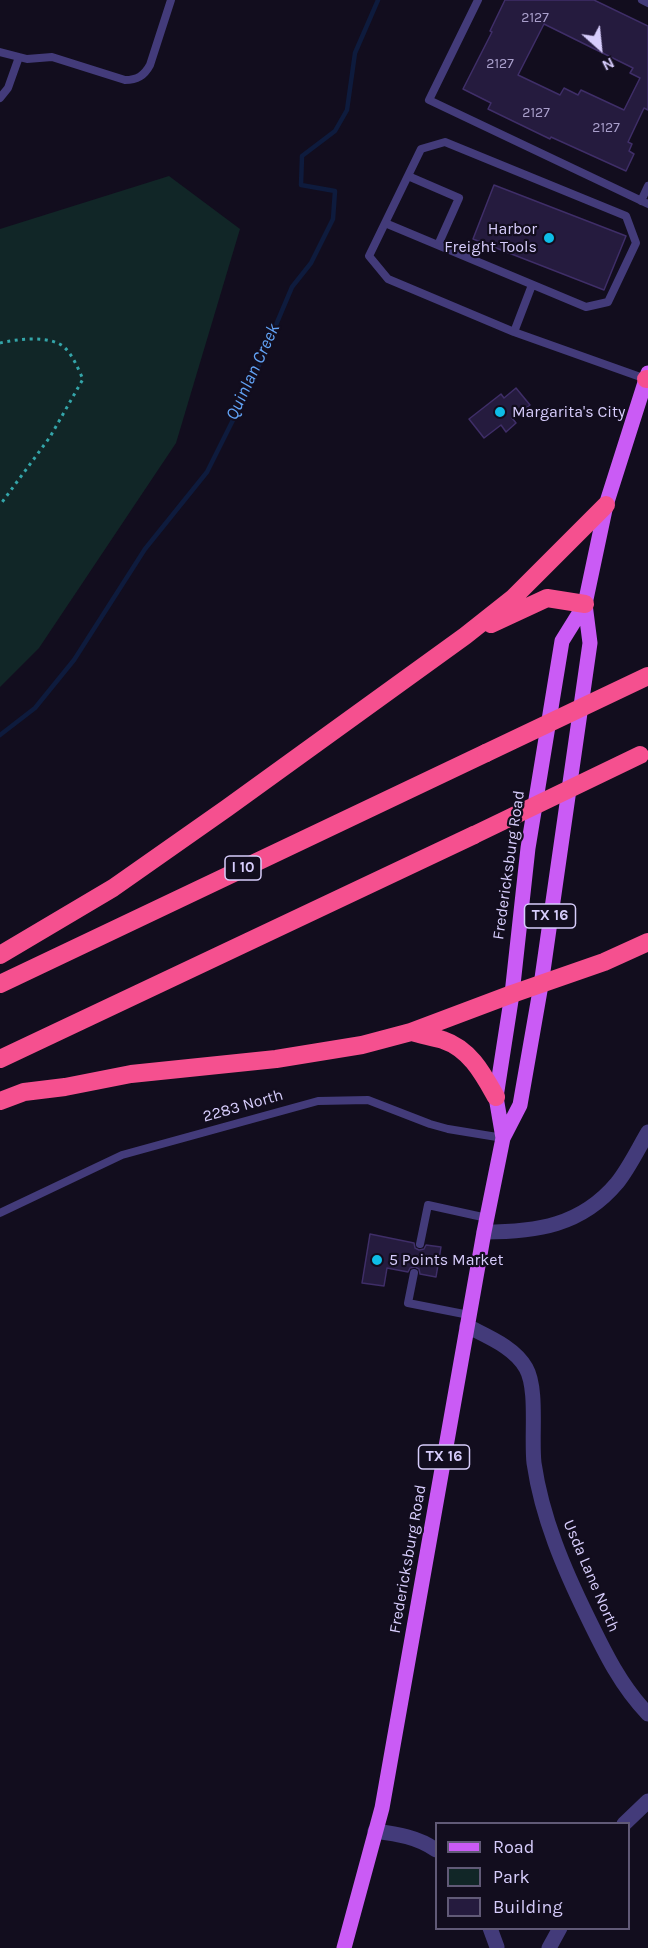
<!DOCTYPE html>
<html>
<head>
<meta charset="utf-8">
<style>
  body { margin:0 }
  #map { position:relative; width:648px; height:1948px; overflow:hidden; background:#120d1e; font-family:Karla,sans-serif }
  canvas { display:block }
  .legend { position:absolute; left:435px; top:1822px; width:195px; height:108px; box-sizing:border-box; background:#120d1e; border:2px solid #615a77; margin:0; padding:8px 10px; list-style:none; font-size:18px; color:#d7cdfc }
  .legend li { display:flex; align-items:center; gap:12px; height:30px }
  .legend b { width:30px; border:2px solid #615a77 }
  .north { position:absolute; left:570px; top:18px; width:60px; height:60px; -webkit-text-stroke:4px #120d1e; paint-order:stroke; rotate:153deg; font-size:16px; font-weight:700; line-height:24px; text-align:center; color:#d7cdfc }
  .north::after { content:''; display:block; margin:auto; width:21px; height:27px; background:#d7cdfc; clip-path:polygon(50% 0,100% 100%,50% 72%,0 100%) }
</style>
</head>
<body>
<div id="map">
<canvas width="648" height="1948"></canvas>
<ul class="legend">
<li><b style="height:8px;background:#ca5bf5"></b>Road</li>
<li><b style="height:16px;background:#112627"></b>Park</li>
<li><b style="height:16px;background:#251b3e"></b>Building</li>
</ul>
<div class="north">N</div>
</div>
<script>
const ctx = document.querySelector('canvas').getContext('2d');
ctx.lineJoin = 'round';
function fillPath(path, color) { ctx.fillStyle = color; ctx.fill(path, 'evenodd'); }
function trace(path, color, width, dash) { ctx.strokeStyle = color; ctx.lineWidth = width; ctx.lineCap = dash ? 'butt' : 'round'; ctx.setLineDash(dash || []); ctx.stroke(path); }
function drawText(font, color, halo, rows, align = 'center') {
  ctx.font = font + ' Karla,sans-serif'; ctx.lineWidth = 4.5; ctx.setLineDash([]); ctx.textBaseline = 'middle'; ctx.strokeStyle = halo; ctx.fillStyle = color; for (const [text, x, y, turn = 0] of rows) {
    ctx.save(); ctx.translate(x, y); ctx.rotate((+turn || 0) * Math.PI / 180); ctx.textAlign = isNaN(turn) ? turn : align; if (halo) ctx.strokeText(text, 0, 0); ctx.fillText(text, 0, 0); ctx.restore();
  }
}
fillPath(new Path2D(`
  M169 176 240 229 176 443 39 648 0 687V229Z`), '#112627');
trace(new Path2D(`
  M0 735 35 708 74 660 145 549 207 472 251 384 292 287 311 263 333 219 335 191 301 185 302 156 335 131 347 110 355 53 378 0`), '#0e1b3d', 4.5);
const building = new Path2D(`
  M505 0H594L648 26V110L644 108 628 142 632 144 629 151 634 154 626 171 551 137 550 139 488 109 491 103 463 89 492 32 490 31ZM544 24 633 68 630 73 640 78 624 110 581 90 578 95 564 88 560 95 518 75Z
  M494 185 626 236 604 290 473 239Z
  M516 388 530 405 512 418 516 423 506 432 501 425 484 438 469 419 501 394 504 398Z
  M370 1234 414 1243 415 1248 419 1250 424 1249 426 1245 441 1247 436 1277 420 1274 419 1269 415 1267 410 1268 408 1272 387 1268 384 1286 362 1283Z`);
fillPath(building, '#251b3e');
trace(building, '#3f2e68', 1.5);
trace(new Path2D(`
  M0 343C17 339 50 335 64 347 73 355 78 369 83 379L50 437 0 505`), '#34a5a9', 3, [3, 4.5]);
trace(new Path2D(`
  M478 0 429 100 648 204
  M642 0 648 3
  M0 52 27 59 52 57 125 80C137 80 144 76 150 65L171 0
  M0 98 8 88 19 57
  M408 176 459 198 438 245
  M641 201 648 186
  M385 223 586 307 608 302 636 243 626 216 445 142 421 149 369 256 388 279 514 332 646 379
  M514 332 532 285
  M0 1213 122 1155 318 1101 368 1100 430 1124 448 1129 503 1138
  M420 1244 428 1205 487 1218
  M414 1273 408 1303 469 1315`), '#433b7a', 8);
trace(new Path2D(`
  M467 1326C488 1337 514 1347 526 1368 538 1389 531 1437 534 1463 542 1518 564 1569 588 1618 605 1653 621 1686 648 1714
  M624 1824 648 1801
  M375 1831C397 1834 418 1837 436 1850
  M490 1928 497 1947
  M549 1948 560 1928`), '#433b7a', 15);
trace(new Path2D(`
  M484 1232C536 1232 581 1226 617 1183 629 1168 638 1149 648 1132`), '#433b7a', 15);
trace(new Path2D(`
  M503 1138 496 1097 512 994 528 848 562 641 585 604
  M344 1948 382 1808 484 1232 503 1138 520 1105 541 985 590 643 585 604 606 505 648 373`), '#ca5bf5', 15);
trace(new Path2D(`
  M646 379H648
  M491 624 547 598 585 604
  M0 955 113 888 227 808 465 636 513 598 606 505
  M0 984 486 753
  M411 1032C421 1035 433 1037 443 1040 470 1049 483 1074 496 1097
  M0 1059 474 835
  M0 1101 24 1092 65 1087 131 1074 276 1059 362 1045 411 1032 512 994 604 962 648 942`), '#f5508f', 18);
trace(new Path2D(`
  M486 753 648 676
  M474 835 640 755`), '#f5508f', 18);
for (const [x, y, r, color] of [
  [549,238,6,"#0ebde7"],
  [500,412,6,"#0ebde7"],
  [377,1260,6,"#0ebde7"]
]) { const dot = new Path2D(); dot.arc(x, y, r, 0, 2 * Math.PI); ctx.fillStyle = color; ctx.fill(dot); trace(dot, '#120d1e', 2); }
drawText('14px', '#aaa0cc', null, [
  ["2127",535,18],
  ["2127",500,64],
  ["2127",536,113],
  ["2127",606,128]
]);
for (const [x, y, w] of [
  [243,868,36],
  [550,916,51],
  [444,1457,51]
]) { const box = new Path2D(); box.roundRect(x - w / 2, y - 12, w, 24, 4.5); ctx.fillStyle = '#120d1e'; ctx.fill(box); trace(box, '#d7cdfc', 1.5); }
drawText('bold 15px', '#d7cdfc', null, [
  ["I 10",243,868],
  ["TX 16",550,916],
  ["TX 16",444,1457]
]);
drawText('16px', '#d7cdfc', '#120d1e', [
  ["Harbor",537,229,"right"],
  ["Freight Tools",537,247,"right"],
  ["Margarita's City",512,412],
  ["5 Points Market",389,1260]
], 'left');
drawText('16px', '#d7cdfc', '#120d1e', [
  ["Fredericksburg Road",509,865,-82],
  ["2283 North",243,1106,-16],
  ["Fredericksburg Road",408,1559,-80],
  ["Usda Lane North",591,1576,67]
]);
drawText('italic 18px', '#62a3f6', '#120d1e', [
  ["Quinlan Creek",253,372,-65]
]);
</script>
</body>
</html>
